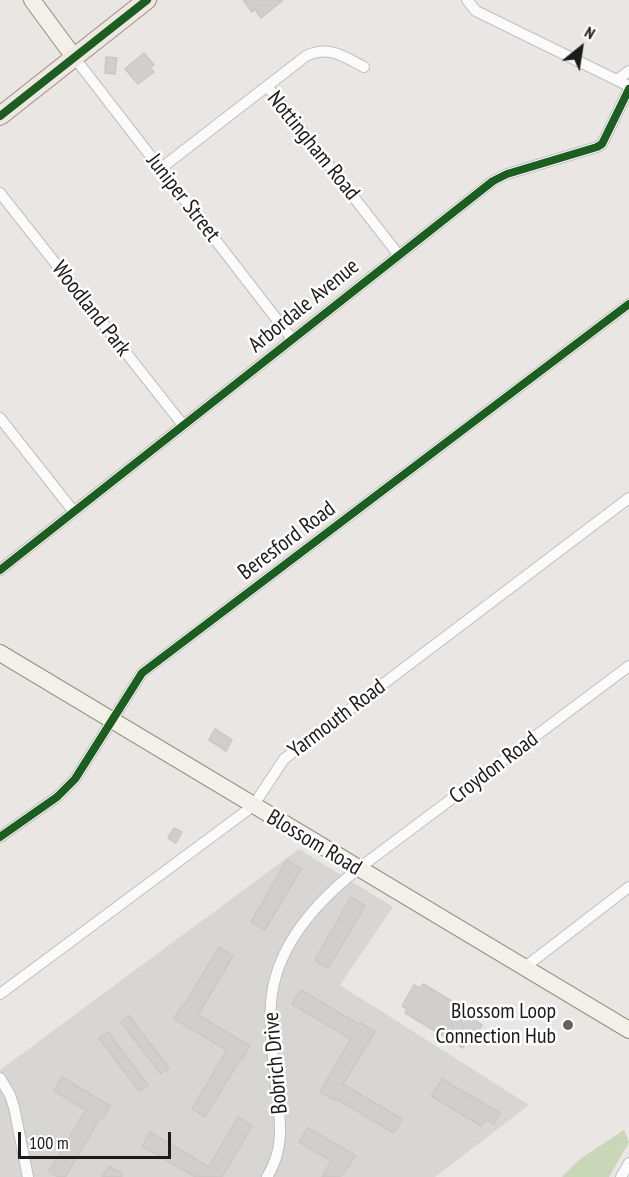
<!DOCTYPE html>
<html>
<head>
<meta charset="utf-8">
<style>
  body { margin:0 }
  #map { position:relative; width:629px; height:1177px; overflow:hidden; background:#e9e6e3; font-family:"PT Sans Narrow",sans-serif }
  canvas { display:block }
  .north { position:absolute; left:551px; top:18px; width:60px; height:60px; -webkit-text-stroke:4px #fff; paint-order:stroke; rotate:30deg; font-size:16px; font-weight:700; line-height:24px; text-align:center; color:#1b1b1b }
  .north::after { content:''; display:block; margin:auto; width:21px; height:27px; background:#1b1b1b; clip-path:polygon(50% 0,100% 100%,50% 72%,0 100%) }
  .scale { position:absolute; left:18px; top:1132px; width:153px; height:27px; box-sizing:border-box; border:3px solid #1b1b1b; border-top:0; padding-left:8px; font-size:18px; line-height:21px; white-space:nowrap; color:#1b1b1b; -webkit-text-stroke:4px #fff; paint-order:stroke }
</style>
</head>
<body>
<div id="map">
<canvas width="629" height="1177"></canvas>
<div class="north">N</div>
<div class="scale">100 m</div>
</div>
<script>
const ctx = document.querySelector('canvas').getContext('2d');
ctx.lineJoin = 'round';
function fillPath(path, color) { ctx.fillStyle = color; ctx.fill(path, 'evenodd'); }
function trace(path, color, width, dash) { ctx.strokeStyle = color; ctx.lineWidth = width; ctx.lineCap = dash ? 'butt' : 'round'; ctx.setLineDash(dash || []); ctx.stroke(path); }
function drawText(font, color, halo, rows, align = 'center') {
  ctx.font = font + ' "PT Sans Narrow",sans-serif'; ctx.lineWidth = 5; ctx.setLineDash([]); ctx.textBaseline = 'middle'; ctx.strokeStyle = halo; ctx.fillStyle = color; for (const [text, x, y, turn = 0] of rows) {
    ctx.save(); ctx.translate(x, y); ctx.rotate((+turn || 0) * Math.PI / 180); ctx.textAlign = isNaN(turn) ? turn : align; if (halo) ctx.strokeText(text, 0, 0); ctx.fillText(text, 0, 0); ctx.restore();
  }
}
fillPath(new Path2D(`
  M299 849 393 907 340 985 529 1105 435 1177H0V1070Z`), '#d8d6d5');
fillPath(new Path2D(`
  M624 1130 629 1142 609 1177H562L580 1159Z`), '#c9d7b9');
const building = new Path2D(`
  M243 0H282V1L261 18 255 9 252 12Z
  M144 53 154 65 150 68 154 72 138 84 125 69Z
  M106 57 117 58 115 74 105 73Z
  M215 729 232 740 226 751 209 740Z
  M174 828 182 832 176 843 168 838Z
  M287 860 301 869 265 930 251 922Z
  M351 897 365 906 328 968 315 960Z
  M219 947 233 956 198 1015 250 1046 242 1059 241 1058 205 1117 192 1109 227 1050 174 1019 183 1005 184 1006Z
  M423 984 479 1017 477 1022 482 1025 470 1046 466 1043 463 1048 405 1013 407 1009 402 1006 414 985 420 988Z
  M301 990 360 1025 361 1023 375 1032 343 1084 402 1119 394 1133 335 1098 334 1100 320 1092 351 1039 292 1004Z
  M129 1016 169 1068 161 1074 121 1022Z
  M108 1032 148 1085 139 1091 99 1038Z
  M62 1077 110 1106 102 1119 100 1118 65 1177H58L49 1171 86 1110 54 1091Z
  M442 1079 500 1113 494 1124 486 1119 481 1126 431 1096Z
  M238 1117 252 1126 222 1177H195L142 1146 150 1132 209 1167Z
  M308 1128 356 1156 340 1177H322L331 1161 299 1142Z
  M109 1166 122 1174V1177H102Z`);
fillPath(building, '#d1cecc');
trace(building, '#ccc7c4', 1.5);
const street = new Path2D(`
  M467 0 476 11 629 86
  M74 57 292 339
  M617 80 629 71
  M267 86 398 254
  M160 169 306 56C328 45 343 56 364 67
  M0 193 183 425
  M0 418 74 512
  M0 570 493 181 507 174 597 147 602 144 629 89
  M0 837 57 797 75 779 142 673 629 304
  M525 967 629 887
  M0 994 253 806 284 759 629 498
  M0 1078 10 1095 14 1107 28 1177
  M267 1177C284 1150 281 1124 277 1093 274 1063 269 1033 271 1003 275 946 316 902 358 869L629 666
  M621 1177 629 1163`);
const secondary = new Path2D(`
  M32 0 74 57
  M0 653 629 1030`);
const primary = new Path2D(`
  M0 116 147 0`);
trace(street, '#c0bfbe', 12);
trace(secondary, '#93907c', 18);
trace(primary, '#9e9081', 20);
trace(street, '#fcfbfb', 10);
trace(secondary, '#f2f0e9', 16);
trace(primary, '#efe8e2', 18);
trace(new Path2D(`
  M0 116 147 0
  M0 570 493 181 507 174 597 147 602 144 629 89
  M0 837 57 797 75 779 142 673 629 304`), '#1b5e20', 8);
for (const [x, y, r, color] of [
  [568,1025,6,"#636261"]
]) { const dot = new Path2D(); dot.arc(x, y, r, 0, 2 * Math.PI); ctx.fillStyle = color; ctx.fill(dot); trace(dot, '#fff', 2); }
drawText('22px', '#1b1b1b', '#fff', [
  ["Nottingham Road",313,146,51],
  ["Juniper Street",183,198,52],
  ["Arbordale Avenue",304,306,-39],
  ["Woodland Park",91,309,52],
  ["Beresford Road",287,541,-37],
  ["Yarmouth Road",337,719,-37],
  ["Croydon Road",494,768,-37],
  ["Blossom Road",314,843,31],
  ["Bobrich Drive",276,1063,-95]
]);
drawText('22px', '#1b1b1b', '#fff', [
  ["Blossom Loop",556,1012],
  ["Connection Hub",556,1037]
], 'right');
</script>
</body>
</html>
